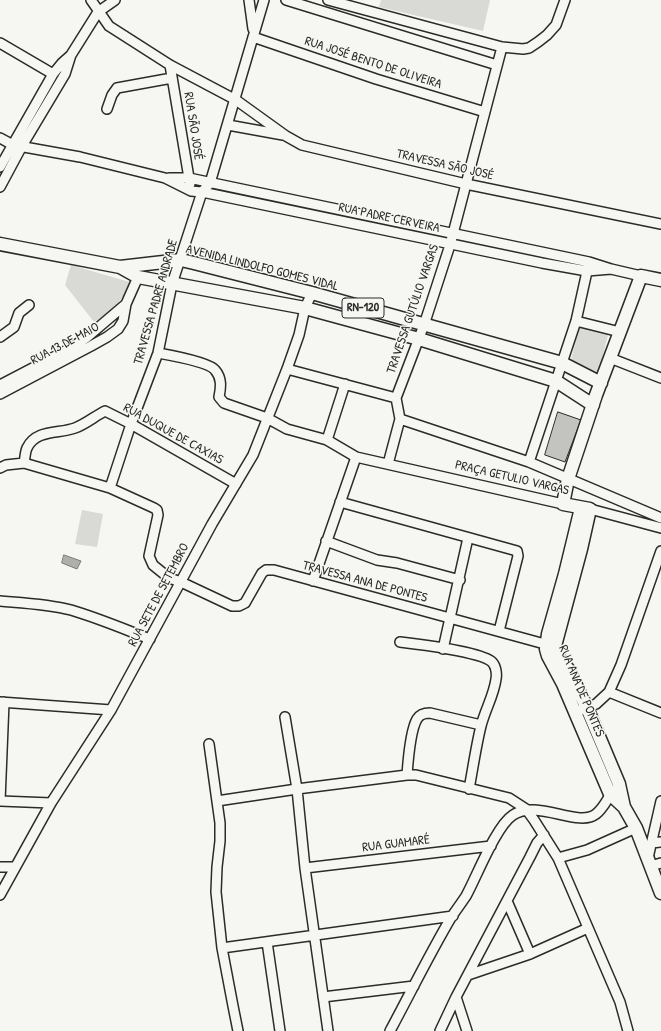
<!DOCTYPE html>
<html>
<head>
<meta charset="utf-8">
<style>
  body { margin:0 }
  canvas { display:block; background:#f6f6f2 }
</style>
</head>
<body>
<canvas width="661" height="1031"></canvas>
<script>
const ctx = document.querySelector('canvas').getContext('2d');
ctx.lineJoin = 'round';
function fillPath(path, color) { ctx.fillStyle = color; ctx.fill(path, 'evenodd'); }
function trace(path, color, width, dash) { ctx.strokeStyle = color; ctx.lineWidth = width; ctx.lineCap = dash ? 'butt' : 'round'; ctx.setLineDash(dash || []); ctx.stroke(path); }
function drawText(font, color, halo, rows, align = 'center') {
  ctx.font = font + ' "Patrick Hand",sans-serif'; ctx.lineWidth = 3; ctx.setLineDash([]); ctx.textBaseline = 'middle'; ctx.strokeStyle = halo; ctx.fillStyle = color; for (const [text, x, y, turn = 0] of rows) {
    ctx.save(); ctx.translate(x, y); ctx.rotate((+turn || 0) * Math.PI / 180); ctx.textAlign = isNaN(turn) ? turn : align; if (halo) ctx.strokeText(text, 0, 0); ctx.fillText(text, 0, 0); ctx.restore();
  }
}
fillPath(new Path2D(`
  M381 0H490L483 31 379 7Z
  M71 265 133 283 112 311 94 322 65 285Z
  M579 327 608 335 598 375 569 368Z
  M82 510 103 514 97 547 75 544Z`), '#d9d9d5');
const water = new Path2D(`
  M64 555 81 561 77 569 62 563Z`);
fillPath(water, '#aeaeab');
trace(water, '#7a7a78', 1);
const building = new Path2D(`
  M558 412 581 420 565 462 545 455Z`);
fillPath(building, '#c3c3c0');
trace(building, '#2b2b2b', 1);
const minor = new Path2D(`
  M91 0 109 26 170 65 236 100 286 136 302 145 466 184 661 224
  M249 0 253 29
  M286 0 497 65
  M328 0 502 47 523 49 529 48 538 42 547 35 556 25 565 0
  M253 37 376 79 485 112
  M0 43 53 74
  M170 65 190 184
  M107 109 112 95 117 88 172 78
  M228 125 283 135
  M0 138 13 145 80 157 165 178 191 191 202 192 542 263 587 271 611 269
  M0 167 53 74 62 63 71 55
  M169 178H189L589 262 611 269 641 276
  M0 187 22 146 65 74 71 55 98 12 115 0
  M576 321 620 332
  M0 337 14 327 19 313 29 305
  M158 353C169 355 209 362 215 370 222 378 221 387 219 397L224 403 267 418 287 429 327 440 356 457 563 504
  M610 358 661 378
  M287 369 396 398
  M0 385 69 349 86 338 126 304
  M0 394 91 346 107 337 118 329 123 321 126 304 138 277
  M400 419 529 462 661 518
  M327 440 345 384
  M529 462 576 321 588 267
  M24 463C25 459 25 452 27 448 36 429 59 434 75 428 86 424 95 416 105 411L131 424 236 484
  M388 464 400 419 396 398 424 325 450 245 502 47
  M0 468 6 465 24 463 110 488 154 508 157 510 158 515 149 556 153 565 169 578 181 582 232 606H239L245 603 262 573 266 570H274L552 646
  M110 488 131 424 158 353 172 284 202 192 210 183 264 0
  M340 502 517 551 518 556 499 631
  M590 509 661 528
  M326 541 377 560 397 563 460 580
  M313 581 356 457
  M0 601C24 603 48 604 71 610 98 618 124 629 150 639
  M400 642C417 644 482 652 492 662 496 666 497 674 496 679 494 695 485 710 481 726 476 746 473 768 469 789
  M443 649 468 538
  M609 692 661 713
  M0 702 111 710
  M575 712 596 704 609 692 621 665 661 551
  M285 717 297 789 305 868 328 1031
  M209 744 220 823V841L217 867 216 892 222 948 233 1006 238 1031
  M407 775C408 761 410 731 417 719 420 714 424 713 430 713L481 725
  M0 801 4 702
  M0 801 51 803
  M217 801 297 789 407 775H416L509 798 526 809 534 820 558 858 620 1002 628 1031
  M651 843 661 842
  M558 858 587 850 636 828
  M648 858 661 801
  M650 866 661 863
  M0 867H15
  M305 868 491 846
  M0 895 51 803 111 710 212 524 253 455 287 369 299 335 305 308 312 293
  M507 901 530 954
  M267 942 280 1031
  M222 948 453 916
  M468 975 530 954 588 928
  M323 997 414 986
  M456 997 467 1031
  M390 1031C411 992 430 953 452 916 457 909 462 902 466 896 477 876 496 826 513 815 537 799 578 828 596 814 604 808 608 797 614 790
  M440 1031 456 997 530 857 537 843 544 835`);
const major = new Path2D(`
  M0 244 120 267 181 260 194 263 312 293 562 363 601 383
  M120 267 138 277 305 308 419 339 556 381 593 405
  M581 508 565 574 548 634 546 649 548 656 563 684 610 794 624 807 636 828 661 893
  M624 807 619 784 587 708 568 669 556 655 555 646 581 549 590 509 563 504 568 479 596 395 641 276 661 280`);
trace(minor, '#2b2b2b', 12);
trace(major, '#2b2b2b', 15);
trace(minor, '#f6f6f2', 9);
trace(major, '#f6f6f2', 12);
for (const [x, y, w] of [
  [363,308,42]
]) { const box = new Path2D(); box.roundRect(x - w / 2, y - 10, w, 20, 3); ctx.fillStyle = '#f6f6f2'; ctx.fill(box); trace(box, '#2b2b2b', 1); }
drawText('bold 12px', '#2b2b2b', null, [
  ["RN-120",363,308]
]);
drawText('13px', '#2b2b2b', '#f6f6f2', [
  ["RUA JOSÉ BENTO DE OLIVEIRA",373,63,18],
  ["RUA SÃO JOSÉ",193,126,81],
  ["TRAVESSA SÃO JOSÉ",445,165,13],
  ["RUA PADRE CERVEIRA",389,218,12],
  ["AVENIDA LINDOLFO GOMES VIDAL",262,268,14],
  ["TRAVESSA PADRE ANDRADE",156,302,-74],
  ["TRAVESSA GUTÚLIO VARGAS",413,309,-71],
  ["RUA 13 DE MAIO",65,344,-28],
  ["RUA DUQUE DE CAXIAS",173,434,29],
  ["PRAÇA GETULIO VARGAS",512,478,13],
  ["TRAVESSA ANA DE PONTES",365,582,15],
  ["RUA SETE DE SETEMBRO",159,595,-62],
  ["RUA ANA DE PONTES",581,691,67],
  ["RUA GUAMARÉ",396,844,-7]
]);
</script>
</body>
</html>
